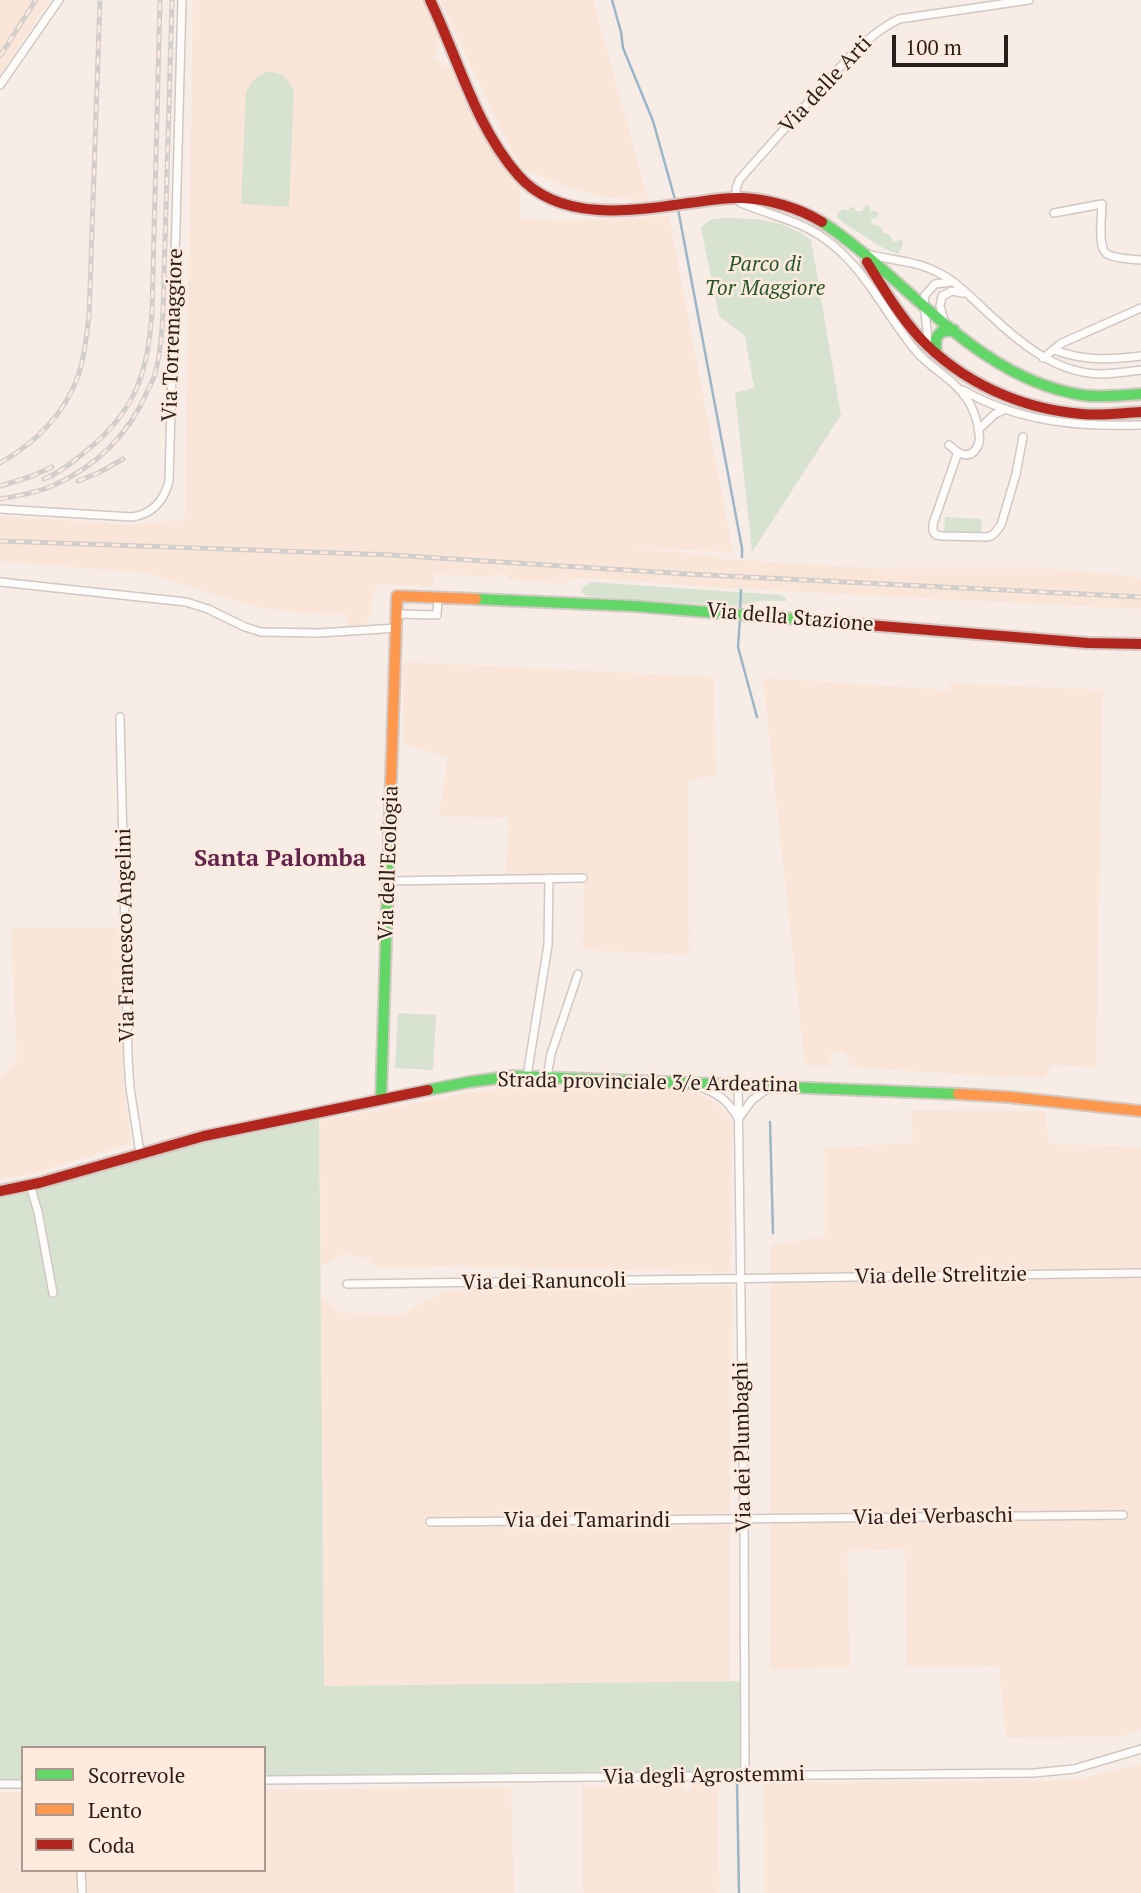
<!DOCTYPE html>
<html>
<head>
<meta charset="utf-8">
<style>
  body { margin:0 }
  #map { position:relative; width:1141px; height:1893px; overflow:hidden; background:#f7ece6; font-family:"PT Serif",serif }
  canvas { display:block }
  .legend { position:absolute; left:21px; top:1746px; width:245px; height:126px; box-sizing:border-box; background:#ffeade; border:2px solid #a99990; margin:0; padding:9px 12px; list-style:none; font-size:21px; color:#271f1b }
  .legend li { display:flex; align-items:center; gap:14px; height:35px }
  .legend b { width:35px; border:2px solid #a99990 }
  .scale { position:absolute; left:892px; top:35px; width:116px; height:32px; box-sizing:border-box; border:4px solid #271f1b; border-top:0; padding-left:9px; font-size:21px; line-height:24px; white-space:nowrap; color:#271f1b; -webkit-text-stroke:5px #ffeade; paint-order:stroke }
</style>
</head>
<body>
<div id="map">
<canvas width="1141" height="1893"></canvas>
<ul class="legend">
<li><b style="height:9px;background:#63d668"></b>Scorrevole</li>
<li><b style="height:9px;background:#ff974d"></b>Lento</li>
<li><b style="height:9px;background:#b3261e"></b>Coda</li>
</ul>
<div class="scale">100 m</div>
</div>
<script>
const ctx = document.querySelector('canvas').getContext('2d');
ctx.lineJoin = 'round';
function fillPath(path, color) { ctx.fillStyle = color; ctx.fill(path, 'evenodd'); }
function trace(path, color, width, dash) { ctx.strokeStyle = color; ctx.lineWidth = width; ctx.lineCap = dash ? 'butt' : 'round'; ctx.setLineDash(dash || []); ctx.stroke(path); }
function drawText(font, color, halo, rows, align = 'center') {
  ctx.font = font + ' "PT Serif",serif'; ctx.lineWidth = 5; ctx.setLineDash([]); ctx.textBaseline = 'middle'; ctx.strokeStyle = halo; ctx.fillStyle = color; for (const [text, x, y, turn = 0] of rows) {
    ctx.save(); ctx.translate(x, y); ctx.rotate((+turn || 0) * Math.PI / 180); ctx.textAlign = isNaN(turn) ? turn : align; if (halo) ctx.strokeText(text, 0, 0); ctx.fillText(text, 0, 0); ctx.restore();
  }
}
fillPath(new Path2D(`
  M0 0H50L0 75Z
  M193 0H426L441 38 433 59 456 72 476 119 495 156 506 172 520 186V219L581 221 669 216 733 552 624 547 713 556 721 559 886 569H1052L1128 576 1141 579V609L745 589 587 578H570L569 583H557L508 579 507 575 495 574V577L434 574 433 587 377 584V589H373L371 615 368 618 367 624 359 628 347 629 348 615 311 614 256 607 147 573 0 561V516L130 525 185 520Z
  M440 0H593L649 203 626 197 610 198 574 189 525 170 513 154Z
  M403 662 714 677 716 775 688 781 689 955 583 950 584 874H506L509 818 439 816 448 757 404 744Z
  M763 678 950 690V683L1103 690 1096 1067 1051 1065 1045 1078 969 1075 852 1067 845 1052H831V1066L805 1065Z
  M11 928H119L124 1091 131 1143 32 1174 0 1179V1079L17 1060Z
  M543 1084 692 1091 709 1099 724 1110 732 1123 731 1272 438 1266 376 1268 367 1258 344 1254 321 1267 320 1121 474 1092Z
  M911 1110 1045 1111 1049 1144 1141 1147V1729L1123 1736 1006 1738 999 1666 907 1667 905 1549 847 1551 850 1667 770 1669 771 1245 825 1237V1148L913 1143Z
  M732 1285 729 1681 324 1686 321 1296 341 1313 403 1314 444 1291Z
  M1141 1764V1893H765L764 1783 1076 1780Z
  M694 1784H718L719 1893H583L582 1786 681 1785 683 1790H692Z
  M420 1788H511L514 1893H0V1792H23V1870H264V1790Z`), '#fae5d9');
fillPath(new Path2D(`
  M266 72C281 71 290 78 294 92L289 207 241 204 246 92C251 82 255 77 266 72Z
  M866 205 870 206V214L872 211H876L879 213 877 218 871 219 872 225C878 224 880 226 883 231L882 233C890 232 890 237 894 243L901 239 903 244 898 254 883 248 845 224 837 217 838 213 843 209 848 210 850 207 854 208 856 211H862Z
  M722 218C757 219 782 218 811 240L841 415 752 552 735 393 754 388 745 336 719 316 701 228 710 220Z
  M945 517 982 519 981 535 944 532Z
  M591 582 781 595 787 598 786 601H760L735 606 586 596 581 591 583 587Z
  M398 1013 436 1015 433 1070 395 1068Z
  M319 1112 324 1686 745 1681V1775L264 1780V1748H23V1784H0V1191Z`), '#d8e2d1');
trace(new Path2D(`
  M612 0 621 32 623 48 653 121 676 203
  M678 209 742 548V557
  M740 611 741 590
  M740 618 738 647 757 717
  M770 1122 773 1233
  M737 1781 739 1893`), '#9bb5c9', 2.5);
const street = new Path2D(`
  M0 85 59 0
  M1054 213 1102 204C1102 215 1097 248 1107 254 1116 259 1131 259 1141 260
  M866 254C890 260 917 261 939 273 957 282 973 299 988 313 1019 342 1054 372 1098 374 1113 374 1127 372 1141 370
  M944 320 940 306 942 296 952 291 962 293
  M929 346 924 305 925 295 935 284 951 282
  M1054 350C1084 361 1110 360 1141 356
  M1043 358 1062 343 1141 308
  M963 390C1018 422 1079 427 1141 425
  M979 429 995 414 1005 409
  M949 445C953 448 957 453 962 454 974 458 981 444 979 434 978 422 973 408 967 399 954 379 931 369 916 351 885 314 865 267 825 239 799 220 769 215 741 203 734 195 735 188 740 179 767 148 795 117 823 86 846 61 868 34 899 19L1029 0
  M958 452 933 524V531L936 535 943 536 988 537 994 534 1001 525 1016 474 1023 437
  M0 509 132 517C152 514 164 501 169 481L182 0
  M0 582 186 602 208 609 245 627 261 632 319 633 397 628
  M397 614 437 615 438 597
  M120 717 128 1060 130 1088 140 1153
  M388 881 583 878
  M527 1076 548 945 549 878
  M547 1077 551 1054 578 974
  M696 1085C717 1093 726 1098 738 1118
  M738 1085 744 1520 745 1775
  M739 1118 752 1100 771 1086
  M30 1185 38 1212 53 1293
  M347 1284 1141 1273
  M430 1522 1123 1515
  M264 1780 1034 1773 1074 1769 1141 1749
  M0 1784H23
  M81 1870 82 1893`);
const fast = new Path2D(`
  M822 222C908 279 975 378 1082 395 1101 398 1122 395 1141 394
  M936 353V338L941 332 954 330
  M476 599 633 606 831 622
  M428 1090 469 1082 514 1076 958 1094
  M381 1099 390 812`);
const slow = new Path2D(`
  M390 812 397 596 476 599
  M958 1094 1009 1097 1141 1111`);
const jam = new Path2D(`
  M430 0C458 58 475 126 518 175 560 223 633 211 689 203 706 201 724 197 742 198 769 199 799 208 822 222
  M867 262C883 288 899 315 919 337 961 382 1021 409 1082 414 1101 416 1121 413 1141 412
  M831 622 1088 643 1141 644
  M0 1191 39 1183 204 1136 428 1090`);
trace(street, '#d1c8c3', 10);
trace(fast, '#d1c8c3', 14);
trace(slow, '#d1c8c3', 14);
trace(jam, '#d1c8c3', 14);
trace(street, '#fefcfb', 7);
trace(fast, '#63d668', 10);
trace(slow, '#ff974d', 10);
trace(jam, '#b3261e', 10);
const rail = new Path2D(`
  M0 56 36 0
  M0 463C34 444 65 414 78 376 85 357 86 337 89 317L100 0
  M44 479C57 474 69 465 80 456 133 415 148 377 152 312L160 0
  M78 481 98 473 123 459
  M0 486 32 476 52 467
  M0 499C17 496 36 493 52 486 96 467 129 434 148 390 151 384 155 377 156 370 161 351 162 331 163 312L172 0
  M0 541 392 555 687 574 1141 597`);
trace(rail, '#d1cecc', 5);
trace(rail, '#ffeade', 2.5, [8]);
drawText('21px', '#271f1b', '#ffeade', [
  ["Via delle Arti",826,85,-47],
  ["Via Torremaggiore",173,335,-88],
  ["Via della Stazione",790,618,5],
  ["Via dell'Ecologia",389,863,-88],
  ["Via Francesco Angelini",126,935,-91],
  ["Strada provinciale 3/e Ardeatina",648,1083,1],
  ["Via delle Strelitzie",941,1276,-1],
  ["Via dei Ranuncoli",544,1282,-1],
  ["Via dei Plumbaghi",743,1447,-91],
  ["Via dei Verbaschi",933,1517,-1],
  ["Via dei Tamarindi",587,1521],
  ["Via degli Agrostemmi",704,1776,-1]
]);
drawText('italic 21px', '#255a2b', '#ffeade', [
  ["Parco di",765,265],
  ["Tor Maggiore",765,289]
]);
drawText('bold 24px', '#61254d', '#ffeade', [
  ["Santa Palomba",280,859]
]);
</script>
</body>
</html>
